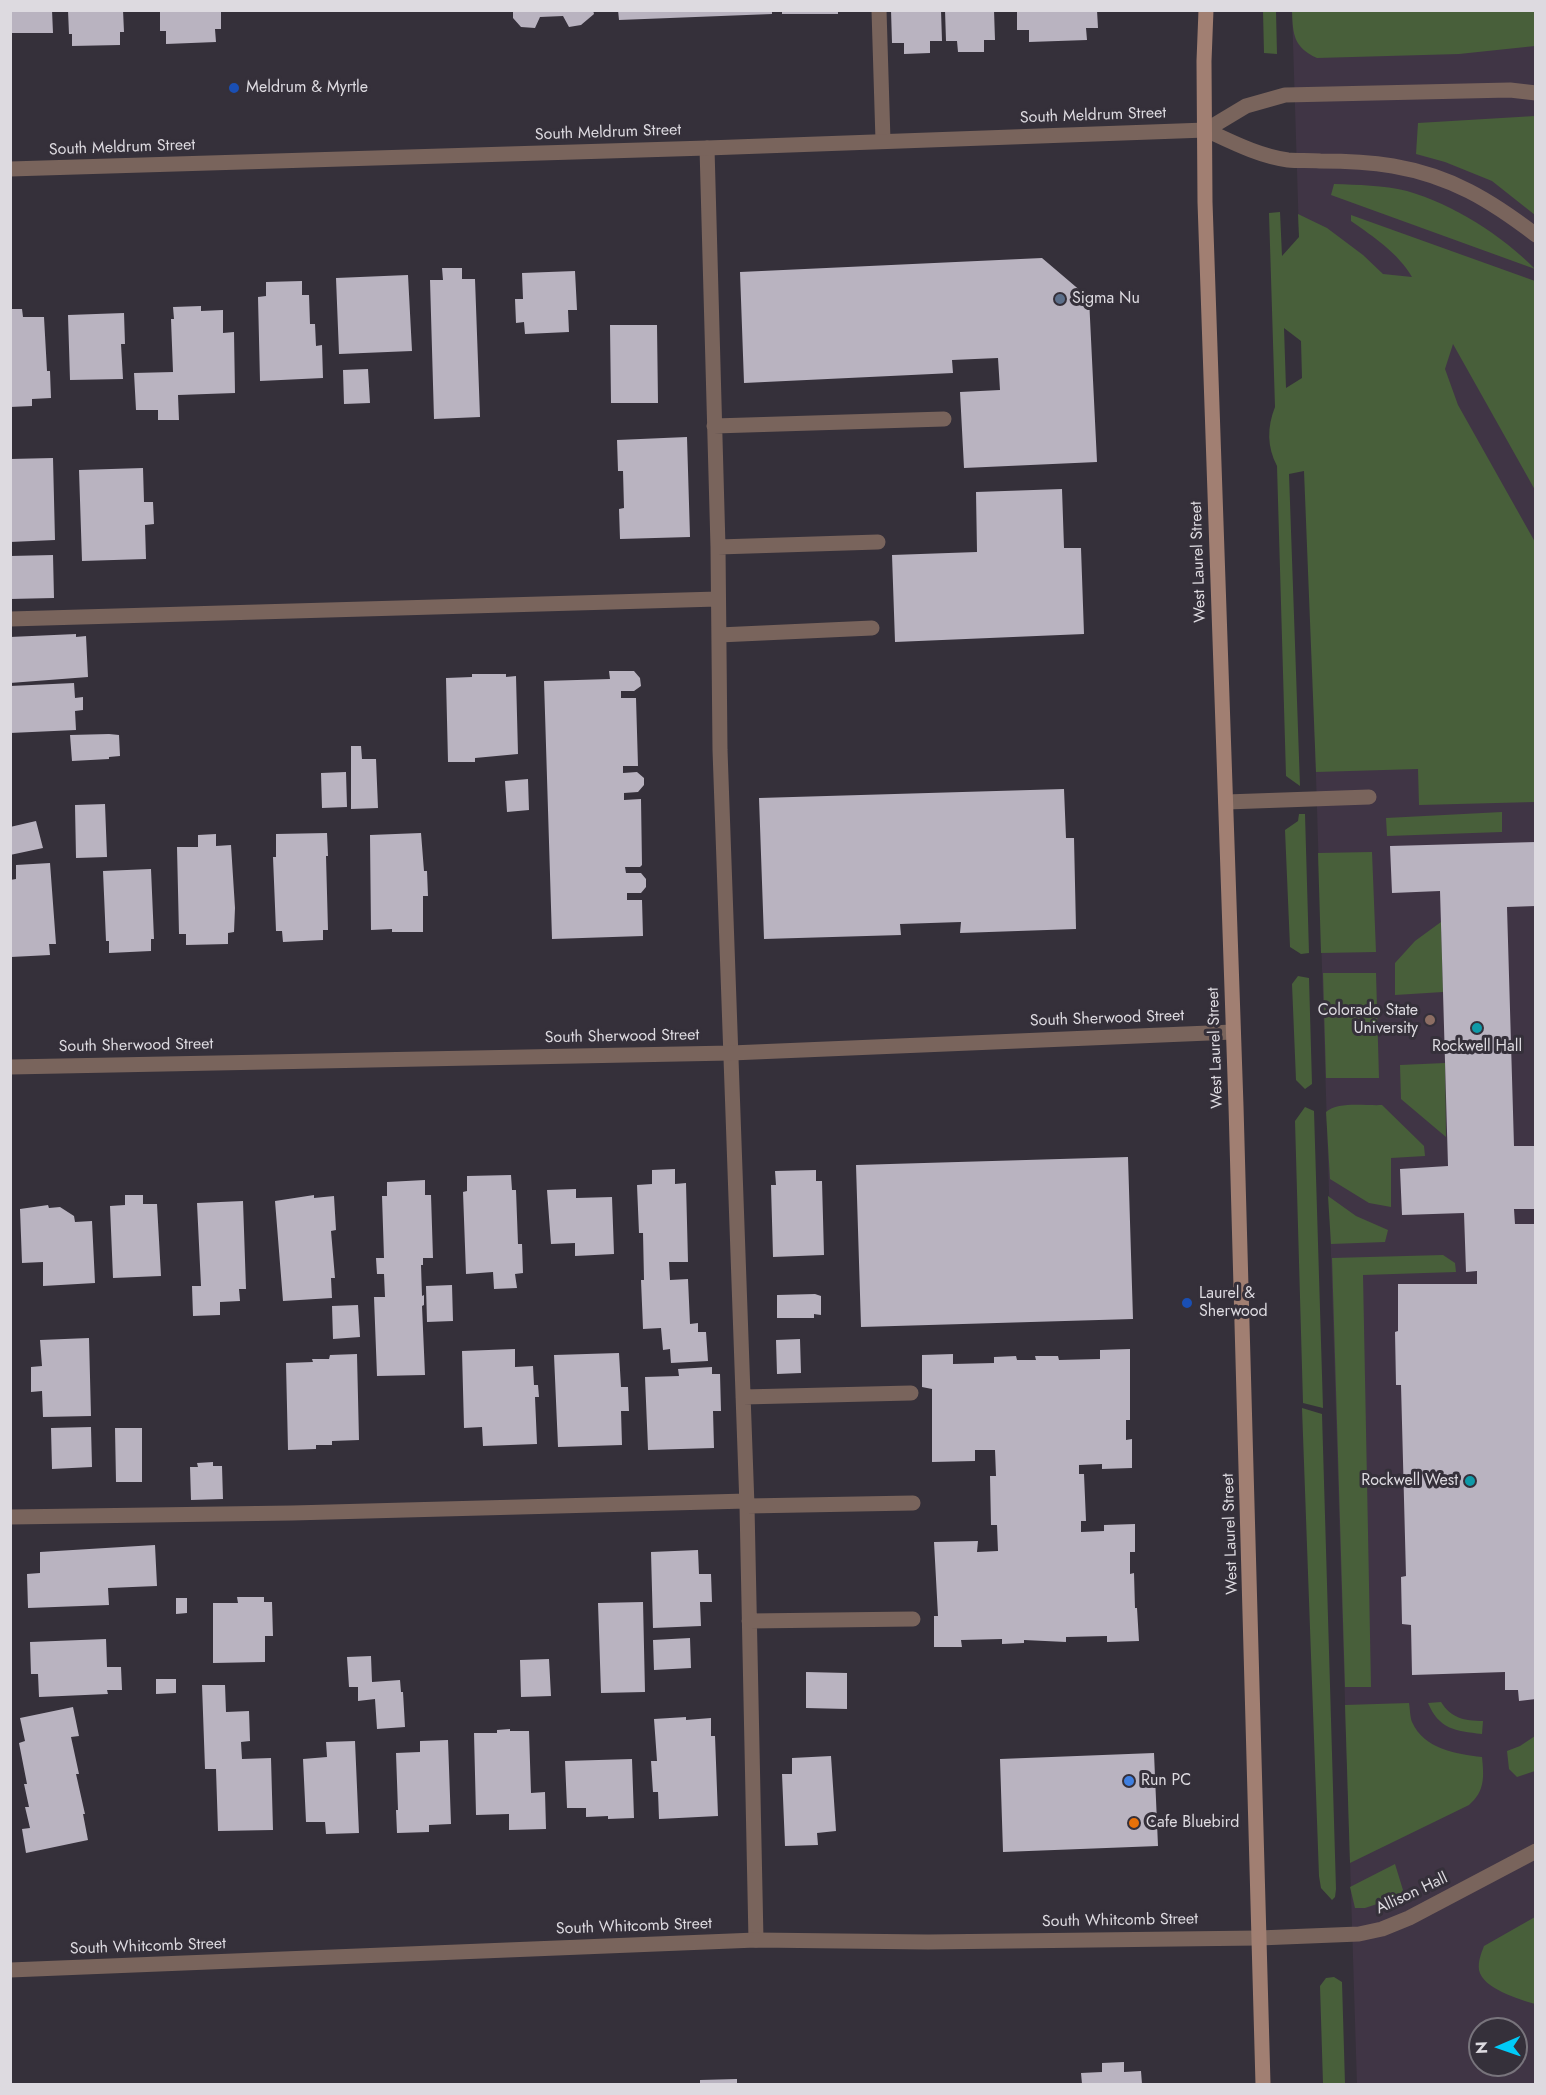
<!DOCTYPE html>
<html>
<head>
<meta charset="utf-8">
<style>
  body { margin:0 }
  #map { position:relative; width:1546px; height:2095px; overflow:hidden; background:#35303a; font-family:Jost,sans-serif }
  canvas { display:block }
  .frame { position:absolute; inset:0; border:12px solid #dddae0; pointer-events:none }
  .north { position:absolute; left:1468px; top:2017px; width:60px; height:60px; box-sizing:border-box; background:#35303a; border:2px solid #78747c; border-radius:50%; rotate:268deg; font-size:16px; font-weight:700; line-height:24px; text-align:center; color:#dddae0 }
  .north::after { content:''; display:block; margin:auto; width:21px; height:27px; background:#00cbf8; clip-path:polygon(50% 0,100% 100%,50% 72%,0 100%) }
</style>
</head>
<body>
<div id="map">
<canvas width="1546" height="2095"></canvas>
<div class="frame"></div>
<div class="north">N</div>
</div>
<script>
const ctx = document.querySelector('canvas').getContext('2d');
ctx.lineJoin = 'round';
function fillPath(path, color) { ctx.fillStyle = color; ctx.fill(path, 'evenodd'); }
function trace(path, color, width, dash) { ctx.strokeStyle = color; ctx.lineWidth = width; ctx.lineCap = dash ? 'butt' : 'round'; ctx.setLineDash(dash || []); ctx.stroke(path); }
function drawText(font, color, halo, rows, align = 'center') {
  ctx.font = font + ' Jost,sans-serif'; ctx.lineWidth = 6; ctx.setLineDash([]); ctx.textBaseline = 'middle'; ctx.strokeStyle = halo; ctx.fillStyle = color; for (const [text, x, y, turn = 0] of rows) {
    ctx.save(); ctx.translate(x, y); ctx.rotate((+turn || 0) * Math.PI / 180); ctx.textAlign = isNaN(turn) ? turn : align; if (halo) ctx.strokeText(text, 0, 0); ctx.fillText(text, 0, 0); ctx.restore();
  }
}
fillPath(new Path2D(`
  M1292 11H1535V2084H1357ZM1480 2029H1516V2065H1480Z`), '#403545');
fillPath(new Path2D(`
  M1263 11H1276L1277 54 1264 53Z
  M1292 11H1535V46L1459 54 1317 58C1293 47 1293 34 1292 11Z
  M1535 116V215L1492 181 1445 162 1416 154 1418 123Z
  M1334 184C1358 185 1383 185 1407 191 1453 204 1503 236 1535 269L1331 195Z
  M1280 212 1282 256 1299 237 1298 214 1327 228 1363 255 1383 274 1412 277C1398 253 1374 237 1351 221V215L1535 281V490L1453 344 1445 369 1458 405 1535 542V802L1419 805 1418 769 1316 772 1304 471 1289 474 1300 786 1286 776 1277 466C1267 447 1267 427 1275 407L1269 213ZM1284 328 1301 341 1302 378 1286 388Z
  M1502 812V832L1387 836 1386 818Z
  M1299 814H1305L1309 953 1301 954 1290 947 1285 830 1298 821Z
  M1372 852 1376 952 1321 953 1318 853Z
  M1441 922 1443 992 1395 995V963L1415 941Z
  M1323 973H1376L1379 1078H1326Z
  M1298 976 1309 978 1312 1084 1305 1089 1296 1080 1292 984Z
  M1445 1063 1446 1137 1401 1099 1400 1065Z
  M1382 1105 1424 1146 1425 1156 1391 1158V1207L1369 1203 1330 1179 1326 1112C1338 1101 1366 1106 1382 1105Z
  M1305 1107 1314 1111 1323 1408 1303 1403 1295 1121Z
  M1328 1196 1356 1216 1388 1230 1385 1242 1331 1244Z
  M1443 1255 1455 1263 1456 1272 1363 1275 1371 1687H1345L1332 1258Z
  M1302 1408 1322 1414 1336 1889 1335 1897 1332 1900 1321 1888 1319 1876Z
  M1441 1702C1451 1718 1464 1721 1483 1721L1482 1734C1455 1731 1439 1729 1428 1703Z
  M1409 1703C1410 1709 1410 1717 1412 1722 1424 1749 1456 1754 1482 1757 1484 1777 1485 1791 1469 1805L1350 1863 1345 1705Z
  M1535 1736V1771L1517 1777 1509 1769 1507 1751 1520 1746Z
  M1395 1864 1403 1890 1398 1897 1365 1908H1355L1350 1887Z
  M1535 1917V2004C1519 1999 1483 1989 1479 1970 1478 1961 1481 1954 1484 1946Z
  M1334 1977 1342 1982 1345 2084H1323L1320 1986 1326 1978Z`), '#485f3a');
fillPath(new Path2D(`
  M10 10H52L53 33H12Z
  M68 10H123L124 32H120V45L72 46V34H69Z
  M160 10H221V29H215L216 42 166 44V31H160Z
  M513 10H593L594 14 581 25 569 27 563 16 540 17 535 28 521 27 513 18Z
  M618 10H772V14L619 20Z
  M782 10H838V14H782Z
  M891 10H941L942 41H930V53L904 54V43H892Z
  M945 10H994L995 40H984V52H958L957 41H946Z
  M1017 10H1097L1098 28H1086L1087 40 1029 42V30H1017Z
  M1042 258 1089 298 1097 462 964 468 960 392 1000 390 998 358 952 360 953 373 744 383 740 272Z
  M442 268H462V279H475L480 417 434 419 430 280H443Z
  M575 271 577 310H568L569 332 525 334 524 322 516 323 515 299H523L522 273Z
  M408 275 412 351 339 354 336 278Z
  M302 281V295H309L310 324H315L316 346 322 345 323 378 260 381 258 297 266 296V282Z
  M201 306V311L223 310V333L234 332 235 393 178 395 179 420H158V410H136L134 373 173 372 171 319H174L173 307Z
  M10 309H22L23 317H44L47 371H50L51 398 32 399V406L10 407Z
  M124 313 125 344H121L123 379 70 380 68 315Z
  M610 325H657L658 403H611Z
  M368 369 370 403 344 404 343 370Z
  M687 437 690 537 620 539 619 509 624 508 623 471H618L617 440Z
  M53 458 55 540 10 542V459Z
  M143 468 144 502H153L154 524 145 525 146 559 82 561 79 470Z
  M1062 489 1064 548H1081L1084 634 895 642 892 555 977 552 976 492Z
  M53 555 54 598 10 599V556Z
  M76 634V637L86 636 88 677 10 683V637Z
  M609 671H634L640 678 641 686 634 691H621V698H636L638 766H623V773L637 772 644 778V785L638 792 624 793V800L641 799 642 865 640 867H625L626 873H641L646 879V887L641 893H627V900H642L643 936 552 939 544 681 610 679Z
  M472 674H506V677L516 676 518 754 475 758V762H448L446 678 472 677Z
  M74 683 75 698 83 697V710L75 711 76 730 10 733V686Z
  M109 734 119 735 120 756 109 757V759L72 761 70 735Z
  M351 746H361L362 759H376L378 808 351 809Z
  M346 772 347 807 322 808 321 773Z
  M528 779 529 810 507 812 505 781Z
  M1064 789 1066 838H1074L1076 929 960 933 961 922 900 924 901 935 764 939 759 798Z
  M105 804 107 857 76 858 75 805Z
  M36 821 43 848 10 855V827Z
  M327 833 328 856H326L328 930H323V940L283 942 282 931H276L273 857H276V834Z
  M421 833 424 871H427L428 896H423V932H392V929L371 930 370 835Z
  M216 834V846L231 845 235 908 234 932 228 933V944L186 945V934H179L177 847H198V835Z
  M1536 842V906L1507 907 1514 1146H1536V1209H1514L1515 1224H1536V1699L1519 1701 1518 1690H1505V1672L1412 1675 1411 1625 1402 1624 1401 1577 1406 1576 1401 1385H1396L1395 1332 1398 1331V1284H1477V1271L1466 1272 1464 1213 1402 1215 1400 1169 1448 1166 1443 992 1440 891 1392 893 1390 846Z
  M50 863 56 944H49L50 955 11 957 10 880 16 879V865Z
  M151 869 154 939H151V951L109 953V941H106L103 871Z
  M1128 1157 1133 1319 861 1327 856 1165Z
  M675 1169V1184L686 1183 688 1262H669L670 1280 688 1279 690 1324 698 1323V1332H706L708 1361 671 1363 670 1349 663 1350 661 1328 643 1329 641 1280H644L643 1233H639L637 1185 652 1184V1170Z
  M816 1170V1181H822L824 1255 773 1257 771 1185H776L775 1171Z
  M511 1175 512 1190H516L518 1244H522L523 1273 515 1274 517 1288 494 1289 493 1272 466 1274 463 1192 467 1191V1176Z
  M425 1180V1195H431L433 1258H423V1265H421L422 1296 424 1295V1305L422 1306 425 1375 377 1376 374 1297H385L384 1274H377L376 1258H384L382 1196H387V1182Z
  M576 1189V1198L612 1197 614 1254 575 1256V1243L551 1244 547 1190Z
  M125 1195H143V1204H157L161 1276 113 1278 110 1206 125 1205Z
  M314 1195V1198L334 1196 336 1230 331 1231 335 1278H331L332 1298 283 1301 275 1201Z
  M243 1201 246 1289H239L240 1301 220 1302V1315L193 1316 192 1286H201L197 1203Z
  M48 1205 49 1208 60 1207 74 1216 75 1222 92 1221 95 1283 43 1286V1262L22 1263 20 1209Z
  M452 1285 453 1321 427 1322 426 1286Z
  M815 1294 821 1296V1315L814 1314V1318H777V1295Z
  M358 1305 360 1337 333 1339 332 1306Z
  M89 1338 91 1416 43 1417 42 1391 31 1392V1367L42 1366 40 1340Z
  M800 1339 801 1373 777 1374 776 1340Z
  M515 1349V1367L533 1366 534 1385H538L539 1397H535L537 1444 483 1446 482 1427 464 1428 462 1351Z
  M1130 1349V1420H1126V1440L1132 1439V1468L1102 1469V1464L1079 1465V1474H1084L1086 1521H1081V1532L1104 1531V1525L1135 1524V1552H1130V1574L1134 1573 1135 1608H1137L1139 1641 1107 1642V1636L1066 1637V1642L1024 1640V1643L1002 1644V1639L961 1640 962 1647H934V1616H938L934 1542 978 1541 977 1552 998 1551 997 1525H991L990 1476H996L995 1450H975V1461L932 1462V1389L922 1387V1355L953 1354V1364L994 1363V1357L1016 1356 1017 1360H1036L1035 1356H1058L1059 1360 1100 1359V1350Z
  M619 1353 621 1387H628L629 1411H621L622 1445 558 1447 554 1355Z
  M357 1354 359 1440 332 1441V1445H316V1449L288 1450 286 1363 313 1362 312 1359H329L330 1355Z
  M712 1367V1374H720L721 1411H713L714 1448 648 1450 645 1377 679 1376 678 1369Z
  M91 1427 92 1467 52 1469 51 1428Z
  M115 1428H142V1482H116Z
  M213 1462V1466H222L223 1499 191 1500 190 1467H198L197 1463Z
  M155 1545 157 1586 108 1588 109 1605 28 1608 27 1574 40 1573V1552Z
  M698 1550 699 1574H711L712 1602H700L701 1626 653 1628 651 1552Z
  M237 1597H264V1602H272L273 1636H265V1662L213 1663V1603H238Z
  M176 1598H187V1613L176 1614Z
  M643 1602 645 1692 601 1693 598 1603Z
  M690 1638 691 1668 654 1670 653 1640Z
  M106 1639 107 1667H121L122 1690H107L108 1694 39 1697 38 1674H31L30 1642Z
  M371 1656 372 1682 400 1680 401 1692H403L405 1727 377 1729 375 1699 358 1701V1687H349L347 1657Z
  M549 1659 551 1696 521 1697 520 1660Z
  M806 1672 847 1673V1709L806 1708Z
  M156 1679H176V1693L156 1694Z
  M202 1685H225L226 1712 249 1711 250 1741 241 1742 242 1759 271 1758 273 1830 218 1831 216 1769H205Z
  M73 1707 79 1736 71 1737 79 1774H76L85 1814H83L88 1840 26 1853 22 1829 30 1828 25 1807H29L24 1784H27L19 1743 25 1741 20 1718Z
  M686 1717V1720L711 1718V1736H715L718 1816 659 1819 658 1792H653L651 1761H657L654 1719Z
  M510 1729V1731H529L531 1793 545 1792 546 1829 509 1830V1814L476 1815 474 1733H497V1730Z
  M448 1740 451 1824 429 1825V1832L397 1833 396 1810H398L396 1753 420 1752V1741Z
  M355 1741 359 1833 326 1834 325 1822H306L303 1759 327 1757 326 1742Z
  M1154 1753 1158 1846 1003 1852 1000 1759Z
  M831 1756 836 1831 817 1833 818 1845 785 1846 782 1774H792V1758Z
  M632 1759 634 1818 608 1819V1816L586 1817V1808H567L565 1761Z
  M1124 2062V2072L1141 2071 1142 2084H1082L1081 2073 1102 2072V2063Z
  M737 2079V2084H700V2080Z`), '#b9b3c0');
trace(new Path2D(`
  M879 10 883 141
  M707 148 718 547 720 750 747 1506 756 1940
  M714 426 944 419
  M718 547 878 542
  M10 619 718 599
  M719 635 872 628
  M1226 802 1369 797
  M743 1397 911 1393
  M747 1506 913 1503
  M10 1517 292 1513 747 1501
  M749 1621 913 1619
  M1259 1938 1359 1934 1382 1929 1409 1918 1536 1851`), '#79645c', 15);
trace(new Path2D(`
  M1206 130 1246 106 1285 95 1510 90 1536 93
  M10 169 707 148 1206 130C1232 142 1259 156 1288 160 1298 161 1309 160 1320 161 1344 161 1369 162 1393 166 1451 176 1490 200 1536 235
  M10 1067 731 1053 1233 1032
  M10 1970 756 1940 928 1942 1259 1938`), '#79645c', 15);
trace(new Path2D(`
  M1206 10 1204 61 1205 202 1236 1106 1263 2084`), '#a17f72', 15);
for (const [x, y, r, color] of [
  [234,88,6,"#1a4fb4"],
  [1060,299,6,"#5c6f8a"],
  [1430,1020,6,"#8d6e63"],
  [1477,1028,6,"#0f9aa8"],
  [1187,1303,6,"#1a4fb4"],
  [1470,1481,6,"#0f9aa8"],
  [1129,1781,6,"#3f7fe0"],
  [1134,1823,6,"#e8710a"]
]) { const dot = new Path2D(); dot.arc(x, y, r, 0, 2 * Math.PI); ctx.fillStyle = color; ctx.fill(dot); trace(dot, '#35303a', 2); }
drawText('16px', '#dddae0', '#35303a', [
  ["Meldrum & Myrtle",246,88],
  ["Sigma Nu",1072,299],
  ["Colorado State",1418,1011,"right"],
  ["University",1418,1029,"right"],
  ["Rockwell Hall",1477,1047,"center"],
  ["Laurel &",1199,1294],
  ["Sherwood",1199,1312],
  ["Rockwell West",1458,1481,"right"],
  ["Run PC",1141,1781],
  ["Cafe Bluebird",1146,1823]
], 'left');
drawText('16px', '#dddae0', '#35303a', [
  ["South Meldrum Street",1093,116,-2],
  ["South Meldrum Street",608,133,-2],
  ["South Meldrum Street",122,148,-2],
  ["West Laurel Street",1199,562,-92],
  ["South Sherwood Street",1107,1019,-2],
  ["South Sherwood Street",622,1037,-1],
  ["South Sherwood Street",136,1046,-1],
  ["West Laurel Street",1216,1048,-92],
  ["West Laurel Street",1231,1534,-92],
  ["Allison Hall",1412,1894,-25],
  ["South Whitcomb Street",1120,1921,-1],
  ["South Whitcomb Street",634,1927,-2],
  ["South Whitcomb Street",148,1947,-2]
]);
</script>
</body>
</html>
